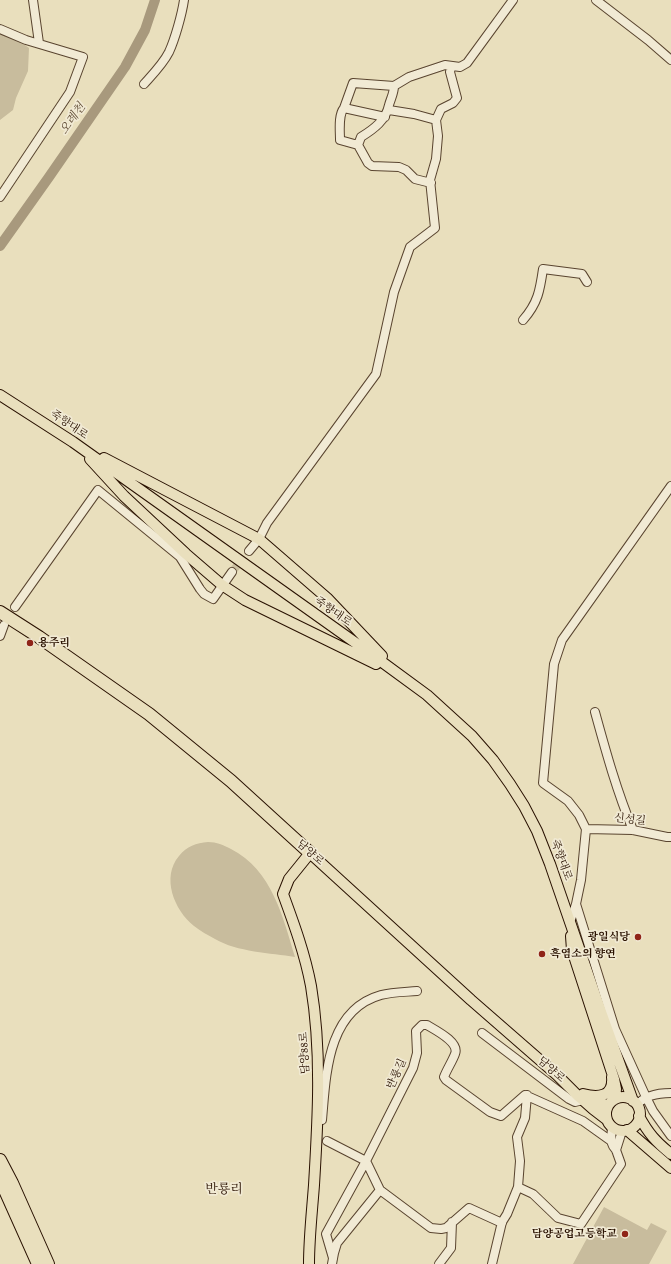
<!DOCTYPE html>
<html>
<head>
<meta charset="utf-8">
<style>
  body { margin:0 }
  canvas { display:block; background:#e9dfbd }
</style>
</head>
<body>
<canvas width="671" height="1264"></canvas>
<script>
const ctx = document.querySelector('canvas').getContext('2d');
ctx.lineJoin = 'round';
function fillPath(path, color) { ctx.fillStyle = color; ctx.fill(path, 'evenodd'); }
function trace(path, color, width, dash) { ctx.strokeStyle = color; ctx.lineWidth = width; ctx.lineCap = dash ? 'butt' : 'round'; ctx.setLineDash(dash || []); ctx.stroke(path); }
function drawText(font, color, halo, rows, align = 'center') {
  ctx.font = font + ' Alegreya,"Noto Serif KR",serif'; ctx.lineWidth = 3.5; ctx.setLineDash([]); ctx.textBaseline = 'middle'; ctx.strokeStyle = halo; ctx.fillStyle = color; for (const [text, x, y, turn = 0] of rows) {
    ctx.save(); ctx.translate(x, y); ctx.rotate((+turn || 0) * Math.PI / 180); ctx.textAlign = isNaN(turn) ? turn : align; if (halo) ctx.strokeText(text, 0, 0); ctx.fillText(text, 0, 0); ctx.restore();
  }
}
fillPath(new Path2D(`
  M0 34 11 35 29 48 28 71 16 98 13 110 0 120Z
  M208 842C217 842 223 845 231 849 272 870 283 917 295 957 271 953 237 952 215 939 208 935 200 931 194 926 174 910 161 877 179 856 187 846 196 843 208 842Z
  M604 1207 647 1230 651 1223 667 1231 649 1264H573Z`), '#c8bc9d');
trace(new Path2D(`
  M0 246 49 177 125 67 145 30 155 0`), '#a8997d', 10);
trace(new Path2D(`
  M232 572 249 551`), '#ccc0a1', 8, [8, 4]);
const minor = new Path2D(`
  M33 0 39 43
  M596 0 648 40 671 60
  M0 29 26 40 83 57 70 92 0 197
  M144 84C153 74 163 64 169 52 175 39 182 14 184 0
  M344 108 385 117
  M389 110 414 114 436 120
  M358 145 361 137C374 129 386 120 389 105 391 98 394 93 394 86
  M431 183 415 179 406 170 399 167 372 166 368 163 358 145 340 140C340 131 338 115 344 108L353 83 394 86 409 77 445 65 460 67 467 63 513 0
  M523 320C538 303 540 290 543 269L582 274 587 282
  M249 551 259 539 267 523 376 374 394 292 410 247 435 228 430 180 436 159 438 136 436 120 441 109 453 103 457 98 450 72 451 67
  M15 607 98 490 180 557 200 589 204 594 213 599 232 572
  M0 636 4 625
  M595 712C606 752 617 792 633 830
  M586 829 633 830 667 837H671
  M576 904 615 1029 646 1097 653 1111 671 1136
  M570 922 576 904 581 880 586 829 579 815 568 801 543 783 554 664 562 640 671 486
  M482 1033 569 1099 575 1102 583 1100
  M637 1105C645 1095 659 1093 671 1093
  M322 1120C326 1075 327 1010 381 995 392 992 405 992 417 991
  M327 1141 366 1161 380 1190 431 1228 441 1229 446 1228 469 1208 502 1223
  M616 1150 622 1131
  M518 1187 533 1194 558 1218 581 1224 621 1164 616 1150 613 1146 611 1141 612 1127
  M333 1258 326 1234 366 1161 413 1068 417 1053 416 1031 422 1025H427C435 1030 460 1042 455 1054 452 1062 447 1069 444 1077L446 1080 490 1112 501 1116 525 1095 583 1121 611 1141
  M332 1264 334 1253 337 1243 380 1190
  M439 1264 451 1248 452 1222
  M492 1264 502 1222 507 1214 518 1187 520 1161 517 1137 525 1118 527 1095`);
const major = new Path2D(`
  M0 395 73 442 367 651 427 695 472 736 493 760 510 784 524 806 537 831 550 864 601 1012 633 1101
  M104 458 259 539 327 598 382 656
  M90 459 124 496 186 554 222 585 245 600 376 664
  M571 936 572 950 614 1079 616 1089 615 1099
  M583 1094C598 1098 614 1097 612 1077
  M606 1114a17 17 0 1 1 34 0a17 17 0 1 1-34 0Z
  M584 1101 593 1109 606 1119
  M639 1116C648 1133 656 1142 671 1154
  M627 1130 671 1168
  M309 1264C309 1238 312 1212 314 1185 318 1119 322 1052 311 986 305 954 294 924 283 894L289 879 310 853 471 1000 557 1075 578 1096 584 1101 608 1105`);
const highway = new Path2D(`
  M0 612 39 637 149 714 231 781 310 853
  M0 1160 12 1183 48 1264
  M0 1179 38 1264`);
trace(minor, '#59442f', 10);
trace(major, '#291100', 12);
trace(highway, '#291100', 14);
trace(minor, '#f1ead4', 8);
trace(major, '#e9dfbd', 10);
trace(highway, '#e9dfbd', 12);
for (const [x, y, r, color] of [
  [30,643,4,"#8f2418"],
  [638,937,4,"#8f2418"],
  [542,954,4,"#8f2418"],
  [625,1234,4,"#8f2418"]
]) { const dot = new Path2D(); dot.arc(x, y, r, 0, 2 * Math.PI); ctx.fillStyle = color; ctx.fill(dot); trace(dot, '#f1ead4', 1.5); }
drawText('11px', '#291100', '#f1ead4', [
  ["죽향대로",69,425,34],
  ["죽향대로",333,612,35],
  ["신성길",630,820,6],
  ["담양로",310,853,42],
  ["죽향대로",561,860,70],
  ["담양88로",305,1053,-93],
  ["담양로",551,1070,42],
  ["반룡길",397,1074,-66]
]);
drawText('bold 11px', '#291100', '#f1ead4', [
  ["용주리",38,643],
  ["광일식당",630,937,"right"],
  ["흑염소의 향연",550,954],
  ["담양공업고등학교",617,1234,"right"]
], 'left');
drawText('italic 12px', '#624e38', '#f1ead4', [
  ["오례천",73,119,-55]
]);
drawText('13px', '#291100', '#f1ead4', [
  ["반룡리",224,1190]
]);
</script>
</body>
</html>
